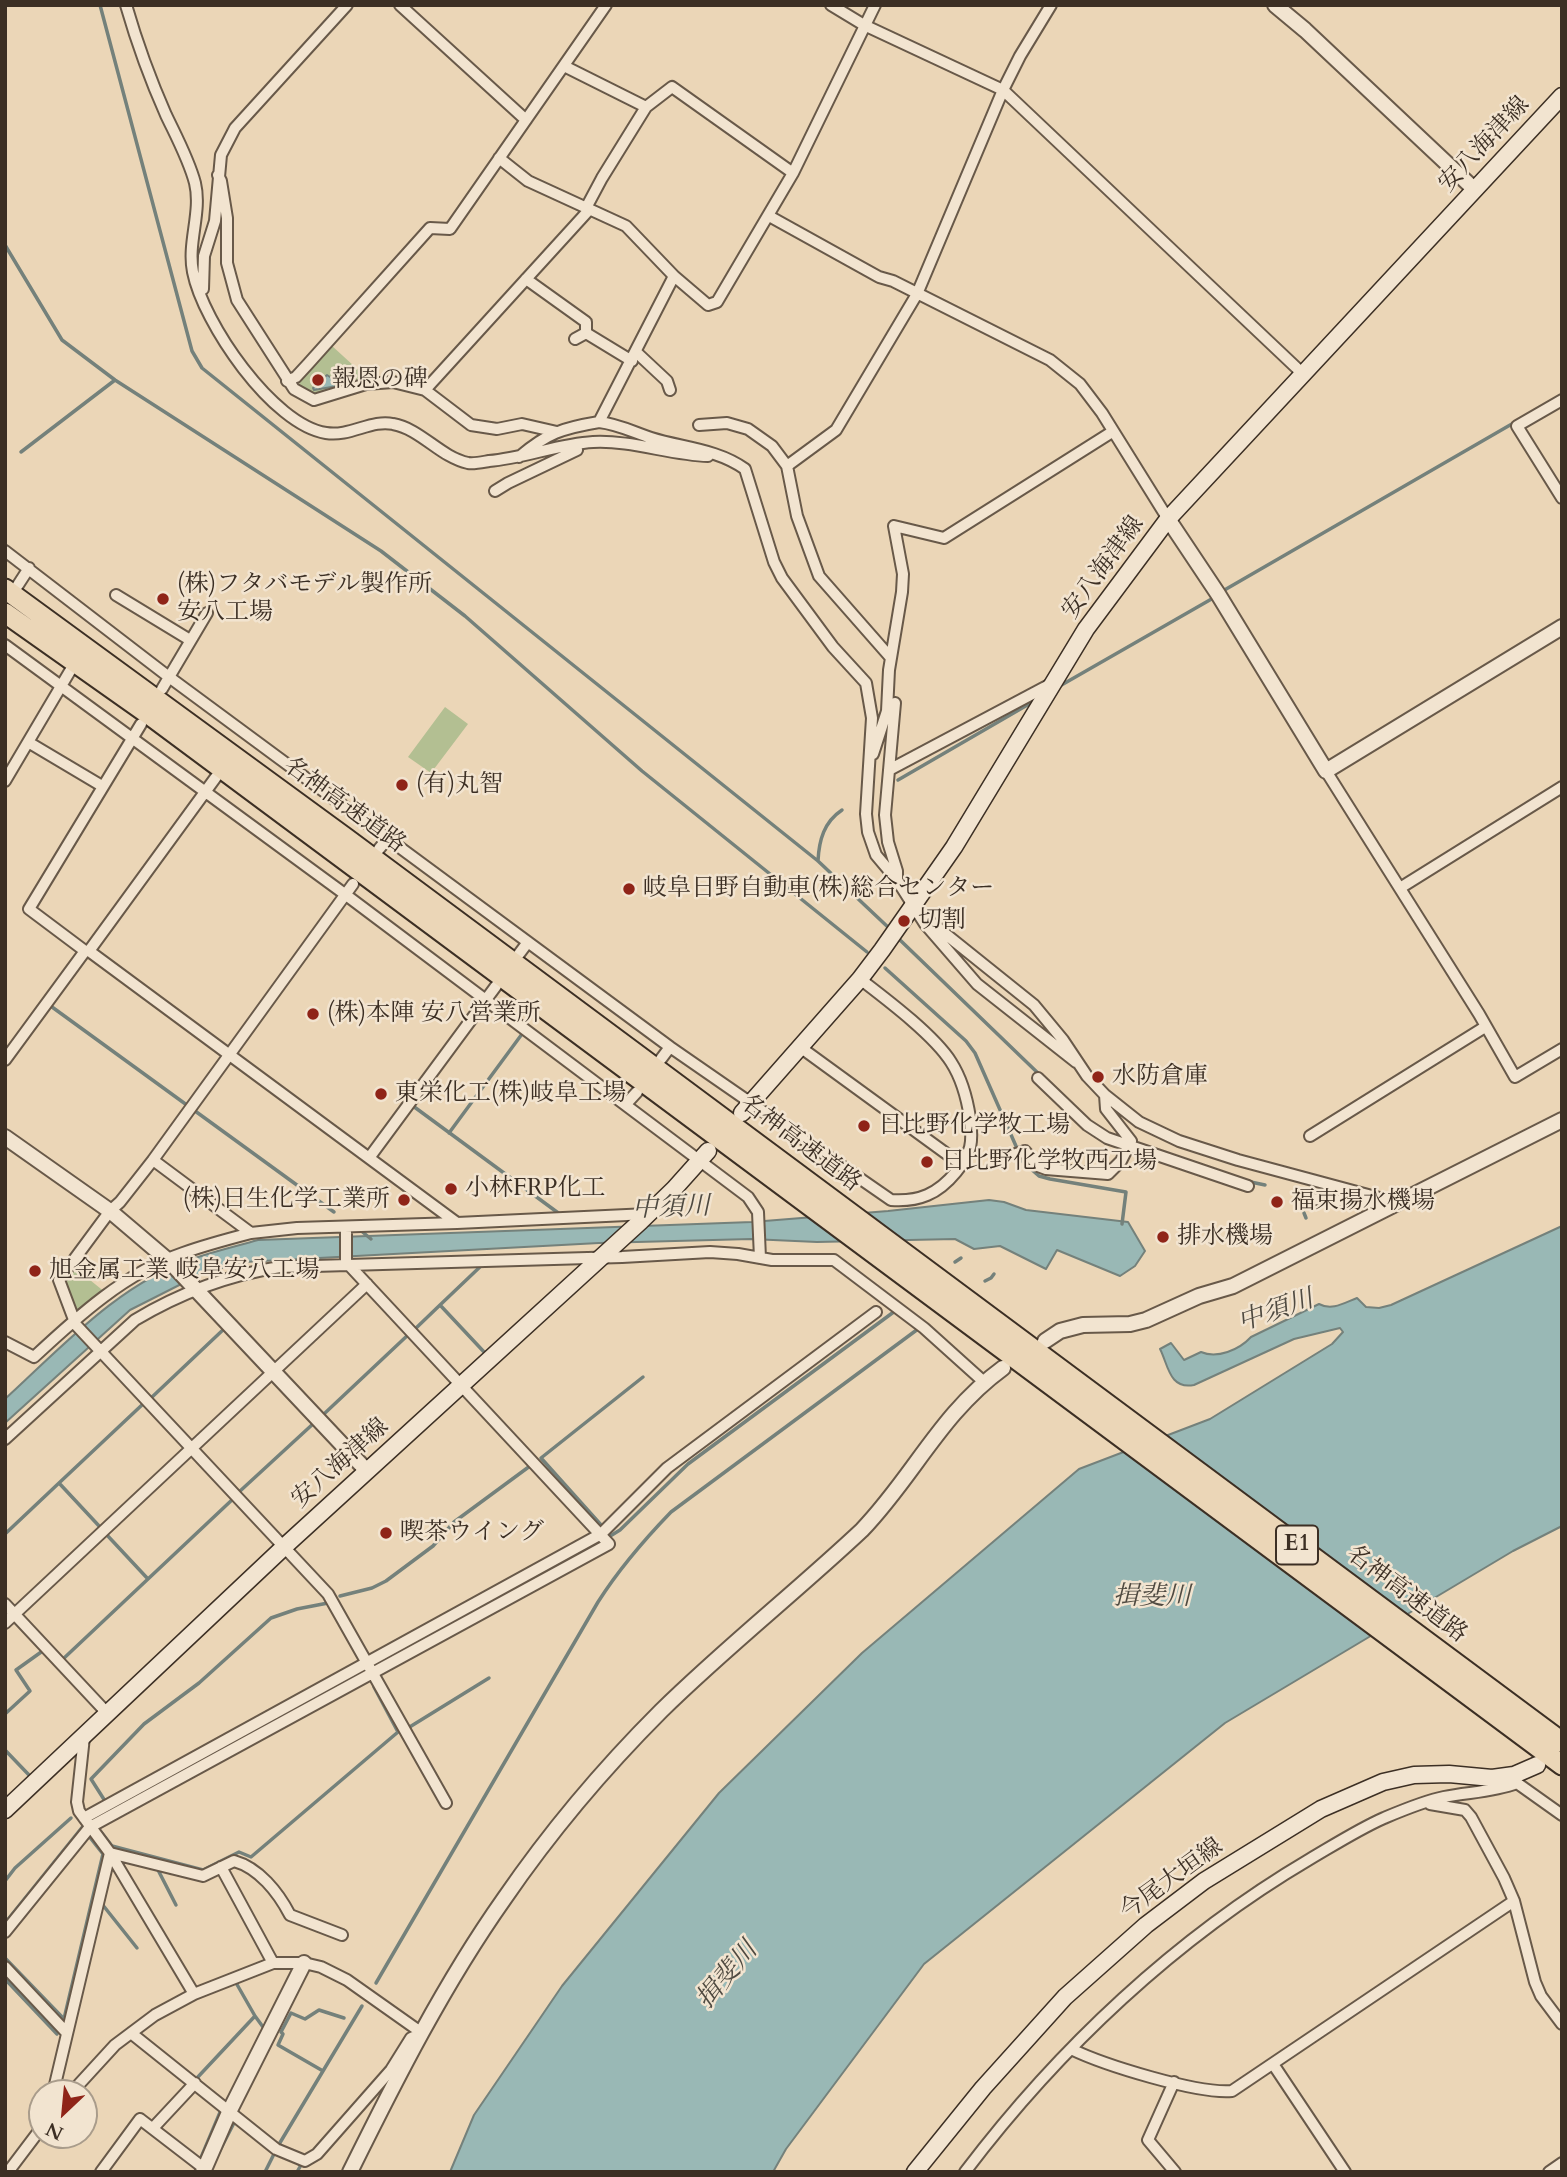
<!DOCTYPE html>
<html>
<head>
<meta charset="utf-8">
<style>
  body { margin:0 }
  #map { position:relative; width:1567px; height:2177px; overflow:hidden; background:#ebd6b7; font-family:Cardo,serif }
  canvas { display:block }
  .frame { position:absolute; inset:0; border:7px solid #3c2f24; pointer-events:none }
  .north { position:absolute; left:28px; top:2079px; width:70px; height:70px; box-sizing:border-box; background:#f2e4d0; border:2px solid #a99c8b; border-radius:50%; rotate:206deg; font-size:19px; font-weight:700; line-height:28px; text-align:center; color:#3c2f24 }
  .north::after { content:''; display:block; margin:auto; width:24px; height:32px; background:#8f2418; clip-path:polygon(50% 0,100% 100%,50% 72%,0 100%) }
</style>
</head>
<body>
<div id="map">
<canvas width="1567" height="2177"></canvas>
<div class="frame"></div>
<div class="north">N</div>
</div>
<script>
const ctx = document.querySelector('canvas').getContext('2d');
ctx.lineJoin = 'round';
function fillPath(path, color) { ctx.fillStyle = color; ctx.fill(path, 'evenodd'); }
function trace(path, color, width, dash) { ctx.strokeStyle = color; ctx.lineWidth = width; ctx.lineCap = dash ? 'butt' : 'round'; ctx.setLineDash(dash || []); ctx.stroke(path); }
function drawText(font, color, halo, rows, align = 'center') {
  ctx.font = font + ' Cardo,"Noto Serif JP",serif'; ctx.lineWidth = 5; ctx.setLineDash([]); ctx.textBaseline = 'middle'; ctx.strokeStyle = halo; ctx.fillStyle = color; for (const [text, x, y, turn = 0] of rows) {
    ctx.save(); ctx.translate(x, y); ctx.rotate((+turn || 0) * Math.PI / 180); ctx.textAlign = isNaN(turn) ? turn : align; if (halo) ctx.strokeText(text, 0, 0); ctx.fillText(text, 0, 0); ctx.restore();
  }
}
fillPath(new Path2D(`
  M331 345 366 377 343 391 315 397 305 392 299 383Z
  M445 707 468 724 431 773 408 757Z
  M74 1267 106 1293 75 1316 63 1282Z`), '#b3bf92');
const water = new Path2D(`
  M327 375 339 383 337 386 314 390 313 388Z
  M989 1200 1004 1202 1026 1210 1128 1222 1145 1251 1135 1266 1120 1276 1057 1250 1046 1269 1000 1246 974 1249 955 1239 817 1242 751 1239 599 1243 244 1262 203 1273 130 1310 5 1423V1399C62 1347 119 1283 195 1258 216 1251 237 1246 258 1240L752 1222 888 1211Z
  M1562 1226V1526L1513 1551 1225 1723 924 1964 786 2149 773 2172H450L474 2115 562 1986 719 1793 862 1653 1079 1469 1210 1419 1332 1344 1343 1332 1340 1328 1294 1339 1194 1385C1169 1390 1168 1364 1160 1349L1171 1343 1184 1360 1201 1352C1217 1359 1239 1350 1251 1337L1319 1304C1332 1311 1344 1303 1357 1298L1366 1307 1379 1308 1391 1305Z`);
fillPath(water, '#99b8b5');
trace(water, '#74817b', 2);
trace(new Path2D(`
  M100 5 192 351 202 368 818 861 890 929
  M5 245 62 340 115 380 381 551 465 616 642 771 867 952
  M21 452 115 380
  M1221 592 1517 421
  M1058 687 1215 597
  M898 780 1036 700
  M818 861C819 840 824 822 842 810
  M900 940 1041 1076
  M885 968 966 1041 975 1053 1023 1162 1039 1176 1050 1179 1126 1192 1122 1224
  M52 1007 334 1212
  M413 1106 561 1215
  M449 1133 522 1034
  M1246 1181 1265 1185
  M1304 1213 1306 1218
  M359 1229 371 1239
  M955 1262 961 1258
  M482 1265 440 1305 485 1353
  M985 1281 991 1278 994 1274
  M414 1330 440 1305
  M151 1398 225 1328
  M325 1413 409 1334
  M239 1492 314 1423
  M602 1526 541 1458 643 1377
  M100 1527 59 1483 143 1404
  M5 1534 59 1483
  M106 1534 148 1579
  M607 1538 620 1530 688 1464 895 1311
  M340 1596 372 1588 386 1581 433 1546 454 1522 530 1466 532 1467
  M62 1660 234 1498
  M372 1667 601 1541
  M5 1714 30 1691 16 1670 44 1650
  M408 1728 489 1678
  M256 1731 364 1671
  M5 1750 29 1775
  M105 1801 91 1779 144 1724 199 1683 271 1618 297 1609 328 1603 329 1605
  M98 1828 112 1846 203 1870 239 1852 251 1857 398 1732 374 1687
  M157 1868 176 1905
  M5 1881 15 1868 71 1818
  M102 1904 137 1948
  M5 1923 84 1825
  M5 1958 64 2019 103 1854 88 1835
  M5 1979 57 2034
  M376 1983 598 1602C619 1569 643 1541 671 1512L918 1329
  M255 2016 263 2027
  M323 2071 278 2045 283 2034 281 2032 291 2013 305 2019 319 2010 344 2018
  M196 2079 255 2016 235 1981
  M278 2146 362 2006
  M218 2154 235 2121
  M200 2160 221 2110
  M297 2163 301 2165 297 2172
  M195 2172 196 2169
  M265 2172 275 2152`), '#74817b', 3.5);
const minor = new Path2D(`
  M126 5C137 43 150 79 166 115 176 136 189 160 195 183 202 212 187 243 193 272 203 323 273 425 326 433 350 437 372 419 393 424 421 429 440 457 468 463 474 464 483 462 489 461 524 458 559 444 593 442 632 440 670 455 708 456
  M400 5 526 120
  M831 5 864 25 1003 90 1303 374
  M875 5 793 173 717 302 708 305 674 276 599 422C618 424 633 432 651 438 683 448 717 449 745 469L774 562 782 578 833 647 866 683 872 718 866 814 868 832 876 855 897 880 925 924 977 984 1076 1062
  M564 66 646 107 672 87 793 173
  M499 158 528 181 626 226 674 276
  M218 175 221 181 227 218V263L237 300 294 389 314 400 366 384 393 382 425 390 589 210
  M586 208 602 178 646 107
  M769 216 879 277 893 281 1050 360 1080 384 1102 413 1168 519
  M526 279 586 322V333
  M203 289 204 256 215 221 221 155 235 128 347 5
  M575 339 586 333 632 361
  M636 352 667 381 670 390
  M287 381 296 377 308 364 430 228 450 229 606 5
  M425 390 471 425 497 429 522 424 557 432
  M1562 400 1517 426 1562 498
  M699 425 727 423 748 429 772 446 787 466 797 516 819 576 891 658
  M519 457C547 433 563 428 599 422
  M787 466 836 430 917 294 1003 90 1020 56 1051 5
  M495 491 508 483 577 450
  M5 551 169 677 670 1047 891 1200C919 1202 938 1194 956 1172 972 1153 973 1142 970 1118 967 1098 962 1079 951 1062 934 1035 886 999 860 979
  M18 585 29 568
  M116 595 190 640
  M5 645 346 895 748 1197 758 1212 760 1258
  M162 689 207 613
  M895 703 885 815 888 842 897 871V880
  M141 724 29 909 85 951H89L457 1223
  M28 742 102 786
  M873 754 887 711 889 670 902 592 903 574 894 526 944 538 1112 432
  M889 770 1051 684
  M1326 771 1479 1014 1515 1077 1562 1049
  M5 781 70 671
  M379 849 388 838
  M353 884 153 1160 120 1202 110 1211 59 1280 76 1325 328 1594 446 1803
  M1400 888 1562 787
  M928 920 1034 1005 1063 1040 1087 1076 1105 1095 1139 1122 1179 1141 1238 1160 1398 1203
  M89 951 216 777
  M519 954 528 942
  M800 1047 962 1165
  M661 1059 670 1047
  M5 1060 85 951
  M1038 1078 1087 1125 1107 1138 1248 1186
  M626 1104 637 1092
  M1310 1136 1485 1027
  M1016 1154 1025 1151 1038 1166 1046 1169 1108 1174 1121 1161 1131 1141 1106 1109 1105 1095
  M369 1158 496 986
  M153 1160 251 1233 297 1228 457 1223 648 1214
  M1312 1199 1381 1203
  M5 1342 34 1357C78 1316 125 1273 183 1253 205 1245 228 1239 251 1233
  M5 1439 135 1320C180 1293 228 1275 280 1267L622 1257 710 1252 738 1254 772 1260H834L924 1328 984 1382
  M5 1604 107 1713
  M5 1623 367 1284
  M84 1737 77 1802 79 1811 110 1853 194 1994
  M1515 1778 1517 1783 1562 1815
  M1430 1804 1465 1810 1471 1817 1504 1878 1514 1901 1535 1982 1541 1996 1562 2024
  M84 1818 601 1534 667 1468 876 1312
  M110 1853 203 1876 234 1861C259 1868 278 1892 290 1915L342 1935
  M221 1867 273 1963
  M5 1932 90 1827 609 1544 348 1264 346 1261V1230
  M5 1967 66 2032
  M1071 2049C1104 2065 1197 2094 1232 2091L1514 1901
  M1273 2064 1345 2172
  M1174 2082 1148 2140 1175 2172
  M53 2093 110 1853
  M71 2093 115 2045 155 2015 194 1994 273 1963H304L321 1967 347 1980 422 2033 411 2038 391 2070 317 2154 305 2161 276 2149 131 2033
  M153 2128 195 2083
  M8 2172 42 2127
  M101 2172 140 2119 205 2169
  M965 2172C1059 2048 1176 1938 1310 1859 1334 1845 1359 1829 1384 1818 1403 1810 1424 1801 1444 1797 1469 1792 1493 1792 1517 1783
  M1549 2172 1562 2163`);
const tertiary = new Path2D(`
  M1275 5 1305 30 1474 189
  M1168 519 1218 594 1326 771 1562 627
  M5 1137 110 1211 170 1262 367 1471
  M1045 1341 1060 1331 1083 1325 1130 1324 1146 1320 1199 1296 1233 1286 1562 1120
  M203 2172 230 2110 304 1963
  M350 2172C396 2079 444 1984 504 1899 550 1832 603 1769 661 1711 725 1648 796 1592 862 1530 914 1476 940 1414 1003 1368`);
const secondary = new Path2D(`
  M742 1113 860 979 882 950 954 847 1086 629 1168 519 1562 96
  M5 1810 285 1546 641 1221 674 1189 708 1151
  M915 2172 983 2088 1065 1997 1146 1925 1204 1881 1321 1809 1383 1782 1414 1775 1449 1774 1492 1778 1514 1775 1537 1765`);
const motorway = new Path2D(`
  M5 589 347 839 1562 1742
  M5 613 151 716 1562 1765`);
trace(minor, '#685949', 14);
trace(tertiary, '#685949', 18);
trace(secondary, '#3c2f24', 19);
trace(motorway, '#3c2f24', 23);
trace(minor, '#f2e4d0', 10);
trace(tertiary, '#f2e4d0', 14);
trace(secondary, '#f2e4d0', 16);
trace(motorway, '#ebd6b7', 19);
for (const [x, y, r, color] of [
  [318,380,7,"#8f2418"],
  [163,599,7,"#8f2418"],
  [402,785,7,"#8f2418"],
  [629,889,7,"#8f2418"],
  [904,921,7,"#8f2418"],
  [313,1014,7,"#8f2418"],
  [1098,1077,7,"#8f2418"],
  [381,1094,7,"#8f2418"],
  [864,1126,7,"#8f2418"],
  [927,1162,7,"#8f2418"],
  [451,1189,7,"#8f2418"],
  [404,1200,7,"#8f2418"],
  [1277,1202,7,"#8f2418"],
  [1163,1237,7,"#8f2418"],
  [35,1271,7,"#8f2418"],
  [386,1533,7,"#8f2418"]
]) { const dot = new Path2D(); dot.arc(x, y, r, 0, 2 * Math.PI); ctx.fillStyle = color; ctx.fill(dot); trace(dot, '#f2e4d0', 2.5); }
for (const [x, y, w] of [
  [1297,1545,42]
]) { const box = new Path2D(); box.roundRect(x - w / 2, y - 19.5, w, 39, 5); ctx.fillStyle = '#f2e4d0'; ctx.fill(box); trace(box, '#3c2f24', 2); }
drawText('bold 23px', '#3c2f24', null, [
  ["E1",1297,1545]
]);
drawText('24px', '#3c2f24', '#f2e4d0', [
  ["安八海津線",1485,145,-47],
  ["安八海津線",1104,568,-54],
  ["名神高速道路",344,806,36],
  ["名神高速道路",800,1144,37],
  ["安八海津線",341,1464,-42],
  ["名神高速道路",1406,1595,37],
  ["今尾大垣線",1172,1880,-36]
]);
drawText('24px', '#3c2f24', '#f2e4d0', [
  ["報恩の碑",332,380],
  ["(株)フタバモデル製作所",177,585],
  ["安八工場",177,613],
  ["(有)丸智",416,785],
  ["岐阜日野自動車(株)総合センター",643,889],
  ["切割",918,921],
  ["(株)本陣 安八営業所",327,1014],
  ["水防倉庫",1112,1077],
  ["東栄化工(株)岐阜工場",395,1094],
  ["日比野化学牧工場",878,1126],
  ["日比野化学牧西工場",941,1162],
  ["小林FRP化工",465,1189],
  ["(株)日生化学工業所",390,1200,"right"],
  ["福束揚水機場",1291,1202],
  ["排水機場",1177,1237],
  ["旭金属工業 岐阜安八工場",49,1271],
  ["喫茶ウイング",400,1533]
], 'left');
drawText('italic 26px', '#4f4a41', '#f2e4d0', [
  ["中須川",671,1209,-2],
  ["中須川",1276,1312,-19],
  ["揖斐川",1152,1598],
  ["揖斐川",728,1976,-50]
]);
</script>
</body>
</html>
